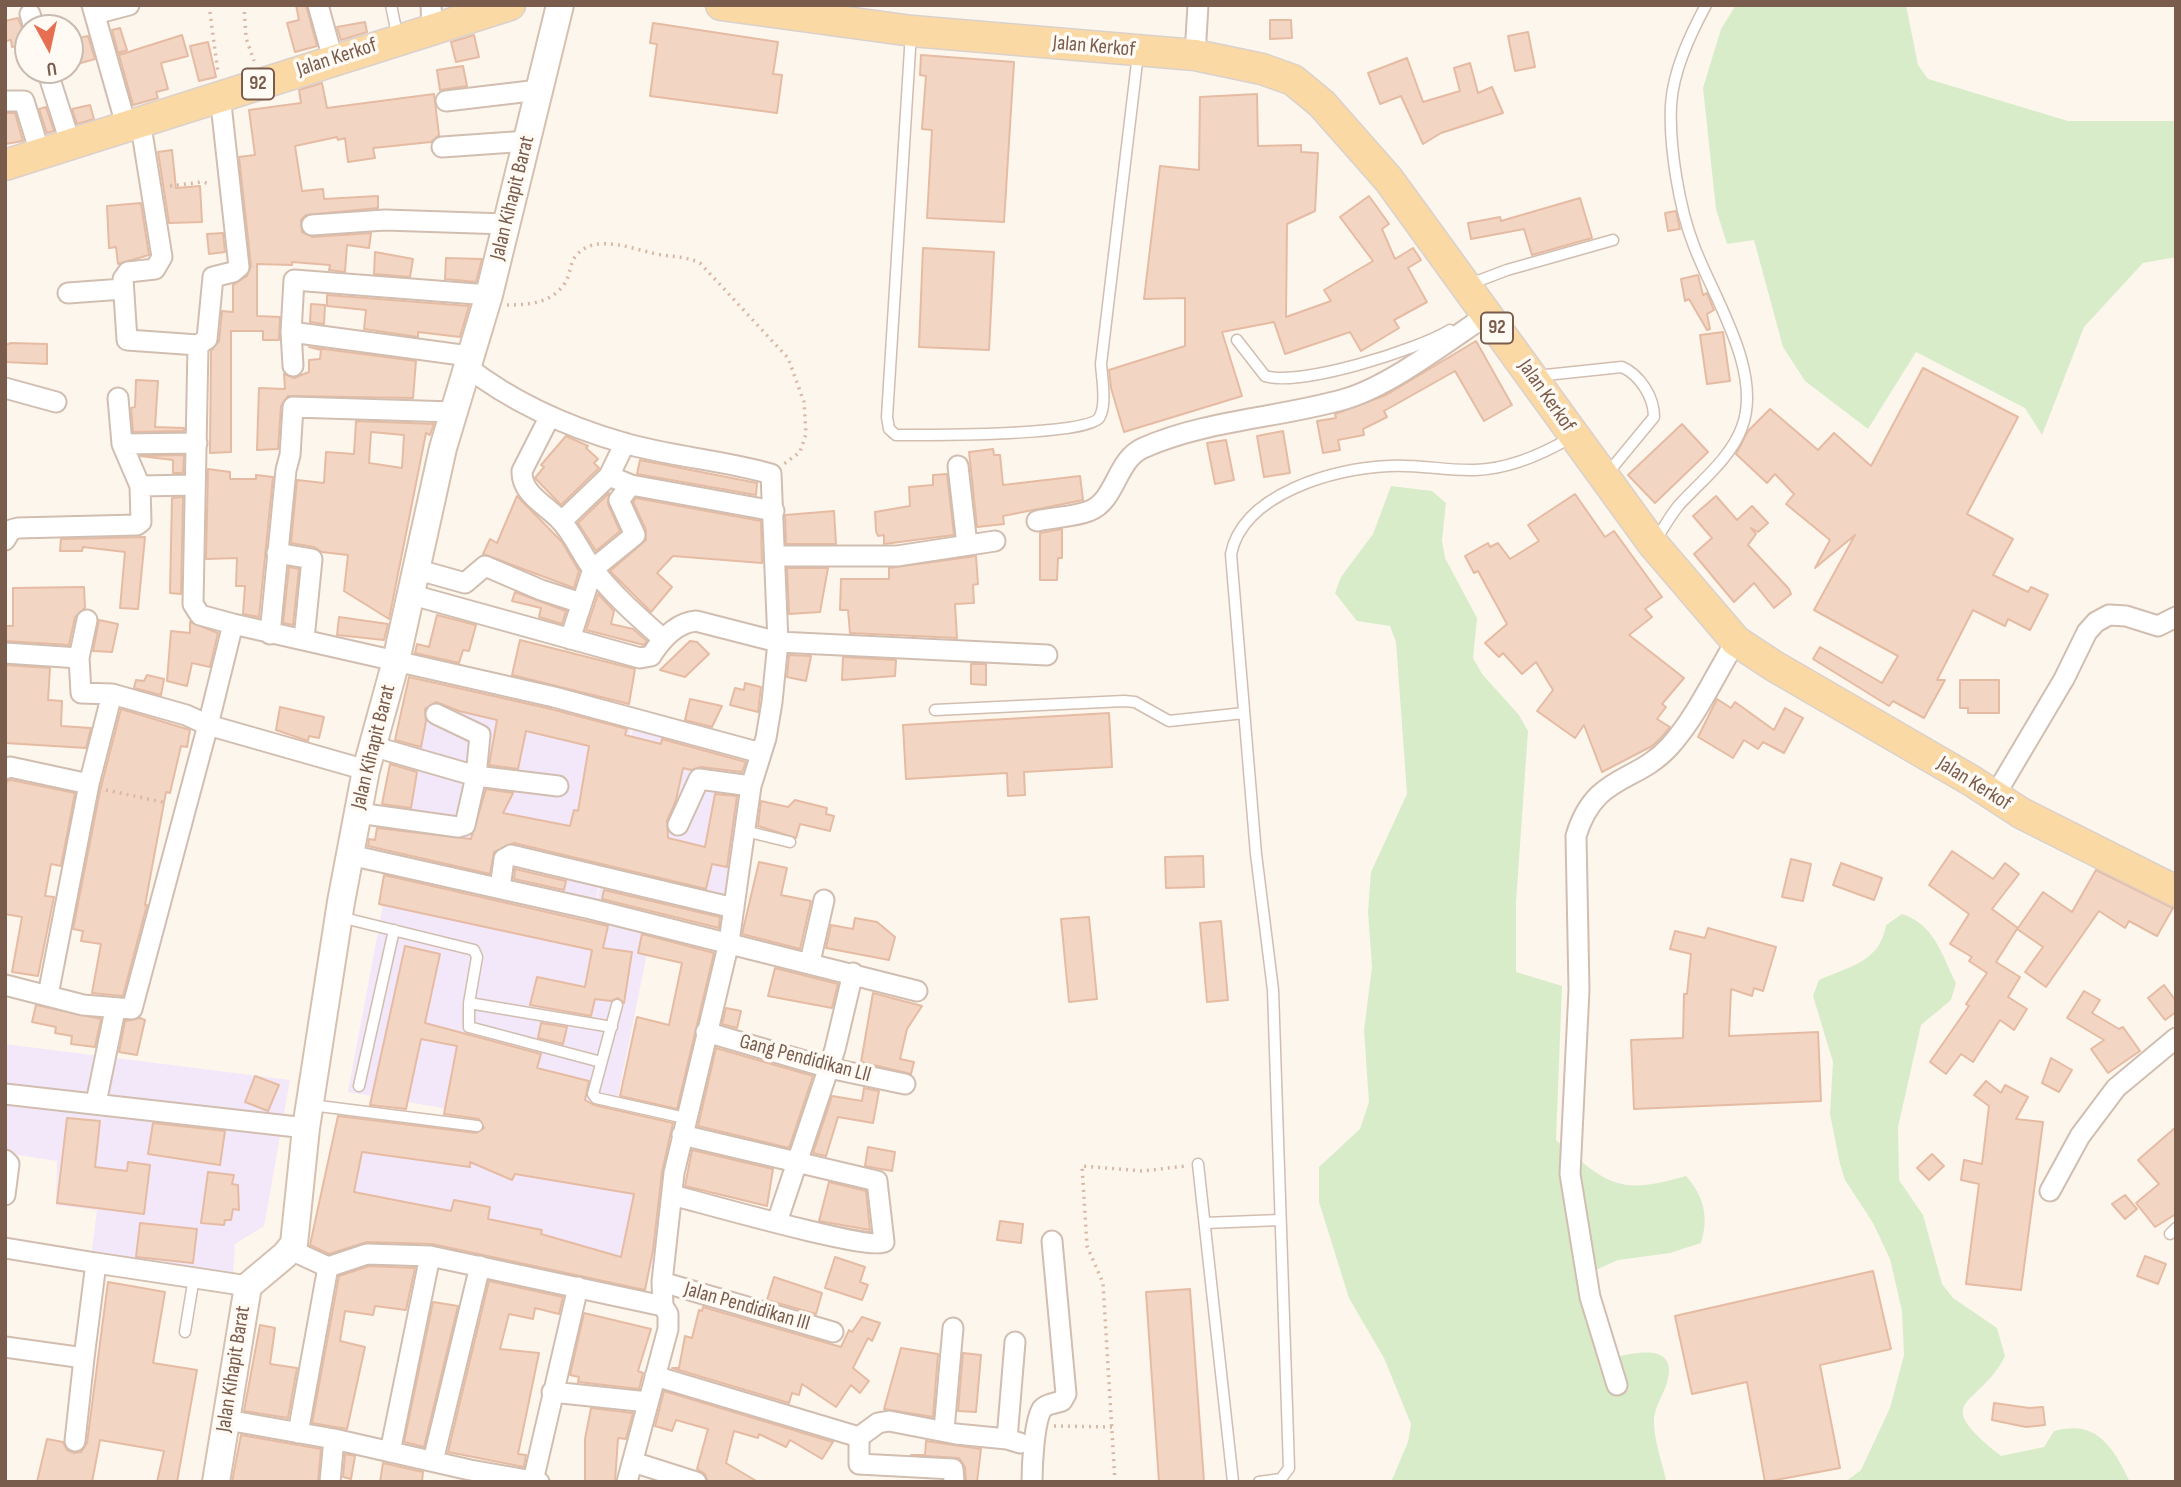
<!DOCTYPE html>
<html>
<head>
<meta charset="utf-8">
<style>
  body { margin:0 }
  #map { position:relative; width:2181px; height:1487px; overflow:hidden; background:#fdf6ec; font-family:"Sofia Sans Condensed",sans-serif }
  canvas { display:block }
  .frame { position:absolute; inset:0; border:7px solid #7a5c4d; pointer-events:none }
  .north { position:absolute; left:14px; top:14px; width:70px; height:70px; box-sizing:border-box; background:#fffaf3; border:2px solid #cabbb1; border-radius:50%; rotate:172deg; font-size:19px; font-weight:700; line-height:28px; text-align:center; color:#7a5c4d }
  .north::after { content:''; display:block; margin:auto; width:24px; height:32px; background:#e76f51; clip-path:polygon(50% 0,100% 100%,50% 72%,0 100%) }
</style>
</head>
<body>
<div id="map">
<canvas width="2181" height="1487"></canvas>
<div class="frame"></div>
<div class="north">U</div>
</div>
<script>
const ctx = document.querySelector('canvas').getContext('2d');
ctx.lineJoin = 'round';
function fillPath(path, color) { ctx.fillStyle = color; ctx.fill(path, 'evenodd'); }
function trace(path, color, width, dash) { ctx.strokeStyle = color; ctx.lineWidth = width; ctx.lineCap = dash ? 'butt' : 'round'; ctx.setLineDash(dash || []); ctx.stroke(path); }
function drawText(font, color, halo, rows, align = 'center') {
  ctx.font = font + ' "Sofia Sans Condensed",sans-serif'; ctx.lineWidth = 7; ctx.setLineDash([]); ctx.textBaseline = 'middle'; ctx.strokeStyle = halo; ctx.fillStyle = color; for (const [text, x, y, turn = 0] of rows) {
    ctx.save(); ctx.translate(x, y); ctx.rotate((+turn || 0) * Math.PI / 180); ctx.textAlign = isNaN(turn) ? turn : align; if (halo) ctx.strokeText(text, 0, 0); ctx.fillText(text, 0, 0); ctx.restore();
  }
}
fillPath(new Path2D(`
  M426 687 632 723 596 899 369 857Z
  M634 723 750 752 729 926 597 900Z
  M389 873 653 924 610 1136 348 1092Z
  M5 1044 290 1080 264 1226 235 1244 233 1276 91 1257 97 1210 56 1205 57 1161 5 1153Z
  M340 1110 676 1161 654 1269 472 1233 330 1222Z`), '#f3e8fa');
fillPath(new Path2D(`
  M1736 5H1906L1918 65 1928 79 2068 121H2176V257L2143 263 2084 327 2042 435 2025 408 1916 352 1868 429 1805 381 1783 347 1754 240 1727 244 1716 209 1703 88 1721 29Z
  M1391 486 1432 491 1446 503 1442 540 1445 558 1477 618 1473 658 1482 674 1519 715 1528 731 1516 902V972L1562 986 1556 1140C1607 1184 1618 1196 1686 1176 1704 1196 1709 1217 1701 1243L1670 1253 1618 1260 1576 1279 1599 1361C1625 1355 1683 1336 1666 1386 1662 1396 1653 1411 1654 1422 1654 1440 1662 1462 1666 1480L1670 1482H1391L1408 1442 1411 1424 1384 1358 1349 1298 1319 1202V1167L1360 1129 1369 1102 1364 1030 1372 967 1368 912 1371 872 1407 794 1396 642 1390 626 1357 621 1335 593 1341 577 1373 534Z
  M1902 914C1935 925 1941 954 1956 983L1951 1000 1921 1025 1898 1127 1899 1180 1923 1215 1942 1284 1953 1298 1997 1328 2005 1356C1979 1409 1927 1397 2001 1456L2044 1447 2054 1431C2097 1419 2113 1447 2130 1482H1845L1861 1470 1890 1408 1904 1355 1902 1311 1890 1259 1873 1223 1845 1180 1840 1164 1830 1114 1833 1062 1813 996 1819 980C1850 966 1880 962 1886 925Z`), '#d8ecc9');
const building = new Path2D(`
  M296 5H306L317 46 295 52 287 23 299 20Z
  M18 18 28 43 12 47 11 40 5 41V21Z
  M1270 20H1291L1292 38 1270 39Z
  M365 22 367 32 341 40 337 27Z
  M653 23 778 42 773 74 782 75 777 113 650 96 657 44 650 43Z
  M120 28 127 50 118 53 112 30Z
  M1528 32 1535 67 1515 71 1508 36Z
  M182 35 188 56 161 63 168 89 156 92 158 98 133 105 119 55Z
  M474 35 479 57 456 62 451 42Z
  M88 36 95 59 70 66V40Z
  M208 42 216 77 199 81 190 46Z
  M921 55 1014 62 1004 222 927 218 932 130 922 129 926 76 920 75Z
  M1407 58 1423 102 1460 91 1454 68 1470 63 1478 93 1492 87 1503 113 1441 133 1423 144 1401 96 1380 104 1368 73Z
  M463 66 467 86 440 90 437 70Z
  M322 83 327 108 434 94 439 135 431 142 373 148 375 158 348 162 345 138 338 140 337 137 295 146 302 191 323 189 324 199 378 196V208L306 215 301 220 302 232 313 237 371 233 369 248 347 245 345 272 329 270 330 265 292 262V265L257 264V316L280 317 279 340H263V331H231V452L210 453 211 351 219 341 222 311 233 312V285L247 276 251 266 239 157 255 155 249 110 301 103 299 90Z
  M1257 94 1258 146 1301 145V152L1318 153 1315 211 1287 224 1286 317 1331 301 1324 290 1373 261 1340 217 1369 196 1389 224 1382 229 1395 259 1413 248 1421 260 1408 268 1427 302 1394 320 1399 328 1361 351 1350 332 1285 354 1274 322 1222 332 1242 396 1124 432 1111 388 1109 370 1185 346V298L1144 299 1160 166 1199 170 1200 97Z
  M90 105 94 119 77 124 72 109Z
  M46 107 54 131 47 133 39 109Z
  M5 113H15L23 141 5 144Z
  M172 150 176 188 200 186 202 222 169 223 158 152Z
  M1580 198 1592 238 1532 255 1524 229 1471 239 1468 223 1500 217 1501 221Z
  M141 203 149 255 118 264 116 247 109 248 107 206Z
  M1676 211 1680 229 1668 231 1665 213Z
  M223 233 225 252 209 254 207 234Z
  M923 248 994 252 989 350 919 347Z
  M375 252 413 259 410 277 374 274Z
  M446 258 482 259 476 282 445 279Z
  M1698 275 1703 295 1707 293 1714 310 1707 314 1710 329 1707 330 1689 299 1685 301 1681 279Z
  M327 295 469 306 460 337 418 332V337L364 329 366 310 327 306Z
  M311 304 325 305 324 324 310 322Z
  M1723 332 1730 381 1707 384 1700 335Z
  M1476 341 1512 405 1484 421 1455 371 1384 411 1387 417 1363 429 1364 435 1338 440 1340 450 1323 453 1317 421 1336 418 1335 414 1386 395Z
  M11 343 47 344V364L5 362V345Z
  M309 347 416 361 413 398 288 396 281 406 278 449 257 450 259 388 285 389 284 374 294 378 309 372V360L320 359 321 350Z
  M1923 368 2018 417 1967 514 2013 539 1993 575 2028 592 2031 587 2048 595 2030 630 2008 619 2005 626 1973 610 1937 680H1945L1924 718 1893 701 1889 706 1813 659 1820 647 1882 683 1898 656 1814 610 1855 535 1815 568 1830 540 1786 504 1794 494 1775 474 1767 483 1736 454 1748 431 1770 409 1818 450 1834 433 1871 466Z
  M136 380 158 381 155 427 184 428V431L133 432 131 408 135 407Z
  M356 421 434 424 430 435 426 433 389 619 344 591 348 555 322 552 314 547 291 543 297 480 324 483 326 452 354 454ZM371 432 404 435 402 468 369 463Z
  M1682 424 1708 452 1655 503 1628 475Z
  M1283 431 1290 473 1264 477 1257 436Z
  M566 436 588 446 586 448 598 459 594 463 599 468 561 505 535 478 544 467 541 465Z
  M1226 440 1234 480 1215 484 1207 443Z
  M993 449 994 455H1000L1003 485 1080 476 1083 500 1003 516 1004 524 977 527 969 452Z
  M184 455 183 473H173V460L140 456Z
  M640 460 757 483 756 495 637 474Z
  M208 469 230 472V479H256V475L273 477 259 617 243 614 245 586H236L237 558 206 559Z
  M947 474 954 535 884 544V535L878 536 876 531 875 512 910 506 909 487 933 485V475Z
  M609 493 608 504 620 531 596 551 578 523Z
  M1575 494 1605 537 1614 531 1662 597 1645 609 1652 617 1629 635 1684 678 1662 704 1666 707 1657 719 1670 727 1661 738 1652 746 1602 772 1584 725 1575 738 1537 711 1553 690 1536 662 1522 674 1503 653 1499 657 1485 643 1507 624 1478 571 1474 573 1465 556 1488 543 1490 547 1498 543 1510 559 1539 541 1528 525Z
  M517 496 562 542 579 571 574 588 483 554 490 539 497 543Z
  M1716 496 1737 520 1752 506 1768 523 1758 532 1751 528 1756 534 1748 545 1789 589 1791 594 1774 608 1754 583 1734 602 1694 554 1712 538 1693 516Z
  M183 497 181 594 170 593 172 498Z
  M636 498 761 521 762 563 673 556 657 573 672 587 651 612 610 571 646 540V530L633 502Z
  M834 511 836 544H786L785 515Z
  M1062 529V558H1058L1057 580H1040V533Z
  M145 537 138 609 120 608 125 552 83 547 82 551H60L61 539Z
  M976 556 978 584 973 585 974 603 955 604 957 638 850 633 848 610H840L841 579H889V568Z
  M289 567 299 569 293 625 283 623Z
  M787 568H828L820 612 789 614Z
  M84 587 85 608 75 617 69 645 5 641V626H13V588Z
  M515 592 566 611 562 624 539 617 541 608 512 601Z
  M598 594 614 611 611 624 633 629 647 641 644 645 586 630Z
  M437 615 476 625 469 651 463 650 459 663 415 653 417 644 429 647Z
  M339 617 388 624 384 640 337 635Z
  M99 620 118 624 112 652 93 651Z
  M190 622 218 633 210 667 192 663 187 686 167 681 171 631 190 633Z
  M520 640 635 669 629 704 512 675Z
  M690 641 697 642 709 654 685 677 660 670Z
  M789 655 811 656 806 681 787 677Z
  M843 657 896 660 895 676 842 680Z
  M971 664H986V685L971 684Z
  M5 665 50 668 48 700 62 701 61 726 91 728 86 748 5 743Z
  M147 675 164 679 161 695 134 688 136 680 144 681Z
  M409 677 551 709 627 729 625 735 661 744 662 739 746 762 742 772 701 767 691 770 683 768 676 800 667 821 668 838 705 847 715 794 737 796 727 867 712 864 706 889 514 843 494 852 490 874 368 846 369 839 375 840 377 828 471 839 486 789 513 793 503 813 570 826 574 810 578 811 589 746 526 731 518 769 489 765 497 720 459 711 436 702 425 709 426 721 421 747 395 740Z
  M1960 680H1999V713H1968V708H1960Z
  M745 683 761 687 758 712 730 705 735 688 744 690Z
  M690 699 722 706 712 727 685 720Z
  M1717 699 1731 708 1735 702 1774 730 1785 708 1803 718 1784 753 1763 742 1758 749 1744 740 1733 758 1698 737Z
  M280 707 324 717 319 738 309 736 308 741 276 730Z
  M121 709 190 730 187 747 181 746 170 793 166 792 145 905H147L123 996 92 993 101 944 81 941 83 931 73 929 100 791Z
  M1109 713 1112 767 1024 772 1025 795 1008 796 1007 773 906 779 903 725Z
  M390 764 417 772 411 808 382 804Z
  M11 780 75 793 61 866 51 864 45 896 54 897 38 976 12 972 22 917 5 914V789L7 781Z
  M795 800 827 808 826 814 834 816 830 831 800 824 796 838 758 826 761 801 788 807Z
  M1952 851 1993 879 2005 863 2019 874 1992 909 2018 928 2043 892 2072 912 2096 870 2173 908 2157 936 2129 921 2125 928 2099 911 2046 987 2025 972 2043 947 2017 929 1996 962 2020 977 2008 997 2027 1009 2014 1030 2000 1020 1973 1062 1961 1054 1946 1074 1930 1062 1969 1006 1966 1004 1987 973 1969 961 1972 957 1950 944 1969 914 1929 885Z
  M1203 856 1204 887 1166 888 1165 857Z
  M1791 859 1811 864 1803 901 1782 897Z
  M759 862 787 868 781 895 811 901 800 949 742 934Z
  M1841 863 1882 878 1874 900 1833 885Z
  M515 869 566 881 564 890 514 879Z
  M384 875 608 926 603 948 632 952 624 1003 618 998 611 1001 595 999 591 1016 530 1005 537 977 585 987 592 950 379 904Z
  M604 890 720 917 719 928 602 899Z
  M1089 917 1097 999 1069 1002 1061 919Z
  M855 918 877 922 895 937 889 960 826 948 831 925 853 929Z
  M1221 921 1228 1000 1207 1002 1200 923Z
  M1708 928 1776 947 1763 991 1754 988 1752 996 1731 989 1729 1036 1818 1032 1821 1101 1634 1109 1631 1040 1683 1038 1684 994H1687L1691 954 1670 949 1675 931 1705 938Z
  M642 934 714 953 677 1109 620 1096 637 1017 669 1025 682 963 638 953Z
  M405 946 440 954 425 1023 541 1054 537 1068 589 1081 585 1100 594 1105 673 1123 662 1172 653 1250 645 1290 432 1244 367 1242 329 1254 310 1245 338 1116 476 1133 484 1128 479 1119 444 1114 457 1046 421 1039 406 1109 370 1105ZM362 1152 470 1167V1162L512 1180 515 1174 634 1194 621 1257 541 1234 542 1230 488 1219 490 1207 454 1200 451 1211 354 1192Z
  M775 968 838 984 832 1008 768 996Z
  M2164 985 2176 1001V1012L2165 1020 2148 998Z
  M2084 991 2100 1000 2092 1013 2119 1029 2123 1027 2140 1051 2108 1073 2091 1049 2104 1040 2067 1018Z
  M873 993 922 1006 907 1029 900 1059 914 1062 911 1074 861 1062Z
  M36 1005 101 1019 95 1047 71 1044 72 1036 55 1033 56 1027 32 1022Z
  M726 1008 741 1011 737 1028 722 1024Z
  M140 1018 145 1020 137 1055 119 1052 125 1021Z
  M541 1023 567 1027 563 1044 538 1038Z
  M716 1048 813 1076 789 1148 698 1126Z
  M2051 1058 2072 1070 2059 1092 2042 1083Z
  M255 1076 279 1085 268 1111 245 1102Z
  M1986 1081 2001 1093 2005 1085 2028 1097 2016 1119 2043 1122 2021 1290 1966 1284 1979 1184 1961 1180 1964 1160 1982 1164 1989 1106 1974 1095Z
  M864 1088 879 1091 873 1123 838 1117 826 1156 813 1153 832 1096 862 1101Z
  M67 1118 100 1121 95 1167 127 1171 128 1162 150 1165 144 1214 57 1203Z
  M153 1123 225 1131 220 1165 148 1154Z
  M2176 1127V1214L2155 1227 2136 1203 2159 1184 2138 1160Z
  M868 1147 895 1152 892 1171 865 1166Z
  M692 1150 773 1169 767 1206 685 1186Z
  M1932 1154 1944 1166 1929 1180 1917 1168Z
  M208 1172 234 1175 232 1184 238 1185 239 1210 233 1209 231 1220H225L224 1225 201 1223Z
  M829 1182 866 1191 870 1230 819 1221Z
  M2125 1195 2137 1209 2125 1219 2112 1204Z
  M1000 1221 1023 1224 1021 1243 997 1240Z
  M140 1223 197 1229 193 1263 136 1257Z
  M2145 1256 2166 1264 2158 1284 2137 1276Z
  M835 1257 865 1267 860 1282 868 1285 862 1300 825 1288Z
  M369 1266 415 1268 406 1310 375 1306 373 1315 345 1311 340 1341 365 1347 347 1429 312 1423 339 1276Z
  M1873 1271 1891 1349 1820 1365 1840 1468 1765 1482 1747 1382 1692 1394 1675 1316Z
  M774 1277 822 1293 816 1314 767 1300Z
  M489 1281 563 1297 559 1314 535 1308 533 1319 509 1314 500 1349 539 1353 518 1454 526 1455 524 1467 448 1452Z
  M108 1282 165 1292 153 1363 197 1370 177 1482H157L164 1451 100 1440 92 1482H37L47 1439 63 1442 67 1450 74 1453 81 1452 87 1443Z
  M1190 1289 1204 1482H1159L1146 1292Z
  M433 1302 458 1306 424 1447 404 1442Z
  M703 1307 841 1347 849 1330 852 1332 862 1317 880 1323 872 1341 868 1338 853 1368 869 1381 860 1393 851 1385 836 1407 802 1384 799 1395 792 1393 789 1403 672 1368H679L685 1336 692 1338 699 1310 702 1311Z
  M584 1313 651 1329 638 1371 643 1373 639 1389 578 1382 579 1377 570 1375Z
  M260 1325 275 1328 270 1364 297 1368 288 1418 244 1411Z
  M901 1348 938 1354 933 1417 884 1409Z
  M963 1353 981 1355 976 1412 958 1411Z
  M664 1391 833 1442 822 1459 790 1440 786 1447 759 1434 758 1438 734 1431 726 1463 758 1482H708L705 1474 697 1469 708 1429 676 1420 672 1431 655 1426Z
  M1994 1403 2029 1408 2043 1407 2045 1425 2026 1427 1992 1420Z
  M591 1408 633 1413 626 1439 618 1438 615 1482H585V1439Z
  M241 1435 321 1449 318 1482H232Z
  M926 1441 981 1449 977 1482H966L965 1467 959 1458 911 1455H925Z
  M345 1454 355 1456 351 1479 343 1477Z
  M383 1463 423 1472 422 1482H380Z`);
fillPath(building, '#f3d5c3');
trace(building, '#e6bba3', 2);
const lane = new Path2D(`
  M391 5 398 39
  M911 33 887 417 889 429 896 435C925 435 1086 436 1099 418 1107 406 1102 378 1101 364L1138 54
  M1470 284 1507 270 1613 240
  M1237 340 1265 376C1300 387 1417 350 1450 330
  M1536 376 1622 367C1640 375 1654 397 1654 417L1607 474
  M1655 541C1663 529 1670 516 1679 505 1700 482 1731 458 1742 427 1763 371 1713 297 1694 246 1679 208 1669 146 1671 105 1673 71 1690 35 1706 5
  M935 710 1124 701 1135 702 1169 721 1244 713
  M745 831 790 842
  M340 917 474 950 477 957 469 1003V1027L601 1062
  M469 1003 612 1027
  M617 1005 593 1094 596 1098 685 1118
  M359 1086 394 930
  M311 1105 477 1126
  M1198 1164 1233 1482
  M1205 1223 1280 1220
  M2170 1234 2176 1228
  M185 1332 194 1277
  M1259 1482 1281 1479 1289 1468 1273 990 1256 854 1231 554C1243 494 1334 468 1389 466 1417 464 1446 471 1475 470 1509 469 1541 455 1570 438`);
const street = new Path2D(`
  M92 5 126 125
  M318 5 333 59
  M431 5 432 28
  M30 14 34 28
  M95 14 129 5
  M1195 55 1198 5
  M47 70 70 142
  M5 101H24L40 153
  M446 101 539 90
  M140 120 162 257 155 269 128 272 123 279 127 340 198 345 207 339 213 277 233 272 239 267 220 95
  M442 147 528 141
  M312 225 385 220 506 224
  M68 293 123 289
  M291 332 469 356
  M293 366 291 332 294 280 489 295
  M466 366C512 402 568 427 624 443 672 457 723 460 771 474L778 642 772 702 766 738 751 786 729 942 674 1173 662 1282 663 1306
  M5 388 56 402
  M118 398 122 444 197 443
  M550 416 522 471C521 494 546 505 560 520 572 532 580 551 590 565 610 592 637 616 662 638
  M122 444 140 486
  M958 466 967 545
  M609 476 625 443
  M562 521 609 476 631 485 774 511
  M1037 521C1054 517 1074 517 1089 511 1116 501 1116 460 1143 448 1206 420 1279 418 1345 399 1390 386 1448 341 1487 315
  M5 540 11 530 18 528 137 525 141 522 140 486 194 485
  M277 553 312 559 304 639
  M775 556H897L995 541
  M415 569 465 583 485 566 541 590 581 603
  M409 594 640 658 651 656C661 640 675 623 696 621L778 642 1047 655
  M87 620 79 658 81 693 112 694 186 715 208 725 233 624 200 615 193 604 198 345
  M233 624 554 697 761 753
  M270 634 286 470 290 455 293 407 453 412
  M570 639 593 569 635 535 619 500 631 485
  M5 653 79 658
  M372 746 476 776 558 786
  M5 769 10 767 89 784 112 694
  M1994 797 2064 679 2087 632 2096 622 2109 615 2126 616 2158 626 2176 617
  M358 813 458 827 465 825 476 776 480 735 436 714
  M678 825 699 779 751 786
  M350 855 591 909 917 991
  M500 888 504 859 511 855 734 908
  M810 962 824 900
  M5 985 83 1005 132 1009 208 725 366 770
  M48 995 89 784
  M706 1032 829 1068 905 1084
  M5 1094 306 1128
  M96 1103 115 1010
  M5 1160 9 1164 5 1195
  M2050 1191 2080 1136 2116 1088 2176 1038
  M672 1195C700 1202 870 1251 884 1242L877 1181 682 1135
  M777 1222 835 1049 853 973
  M5 1248 96 1263
  M291 1250 328 1267 367 1254 430 1256 663 1306 668 1314V1329L627 1482
  M662 1282 833 1332
  M1015 1342 1007 1439 1020 1443
  M5 1347 84 1358 96 1263 248 1286
  M655 1376 859 1437 878 1423 889 1421 956 1434 1007 1439
  M1617 1385 1590 1297 1570 1174 1579 990 1576 836C1595 773 1636 784 1670 746 1697 716 1715 675 1736 641
  M552 1392 648 1402
  M227 1420 334 1439 470 1470 539 1482
  M944 1430 953 1328
  M298 1433 328 1267
  M859 1437V1464L953 1469 954 1482
  M75 1441 84 1358
  M390 1452 430 1256
  M433 1461 480 1266
  M633 1462 696 1482
  M533 1481 578 1287
  M330 1482 334 1439
  M1032 1482C1032 1466 1034 1422 1042 1409 1046 1404 1056 1403 1062 1401L1066 1394 1052 1241`);
const secondary = new Path2D(`
  M216 1482 248 1286 285 1255 294 1244 306 1128 341 902 366 770 396 661 443 448 489 295 560 5`);
const primary = new Path2D(`
  M721 5 912 31 1195 55 1262 69 1293 80 1322 104 1389 180 1653 544 1736 641 1774 666 1972 781 2021 813 2176 891
  M5 165 510 5`);
trace(lane, '#d1beb0', 13);
trace(street, '#d1beb0', 23);
trace(secondary, '#d6c0b0', 30);
trace(primary, '#dad1cd', 33);
trace(new Path2D(`
  M209 5 218 73
  M244 5 246 38 254 61
  M170 186 202 182 211 184
  M507 305C529 305 552 303 565 283 570 275 570 264 575 257 595 230 638 252 663 255 677 257 687 257 700 263L788 358 804 402 806 434 800 452 784 464
  M106 790 167 803
  M1054 1426 1112 1427
  M1115 1482 1103 1283 1087 1246 1082 1166 1143 1171 1185 1166`), '#d9b8a5', 3.5, [2, 5]);
trace(lane, '#fff', 10);
trace(street, '#fff', 19);
trace(secondary, '#fff', 26);
trace(primary, '#fbd9a5', 30);
for (const [x, y, w] of [
  [258,84,32],
  [1497,328,32]
]) { const box = new Path2D(); box.roundRect(x - w / 2, y - 15.5, w, 31, 5); ctx.fillStyle = '#fffaf3'; ctx.fill(box); trace(box, '#7a5c4d', 2); }
drawText('bold 19px', '#7a5c4d', null, [
  ["92",258,84],
  ["92",1497,328]
]);
drawText('21px', '#7a5c4d', '#fffaf3', [
  ["Jalan Kerkof",1094,47,5],
  ["Jalan Kerkof",337,58,-18],
  ["Jalan Kihapit Barat",513,198,-76],
  ["Jalan Kerkof",1546,396,55],
  ["Jalan Kihapit Barat",374,747,-76],
  ["Jalan Kerkof",1974,784,32],
  ["Gang Pendidikan Lll",805,1059,15],
  ["Jalan Pendidikan III",747,1307,16],
  ["Jalan Kihapit Barat",234,1369,-81]
]);
</script>
</body>
</html>
